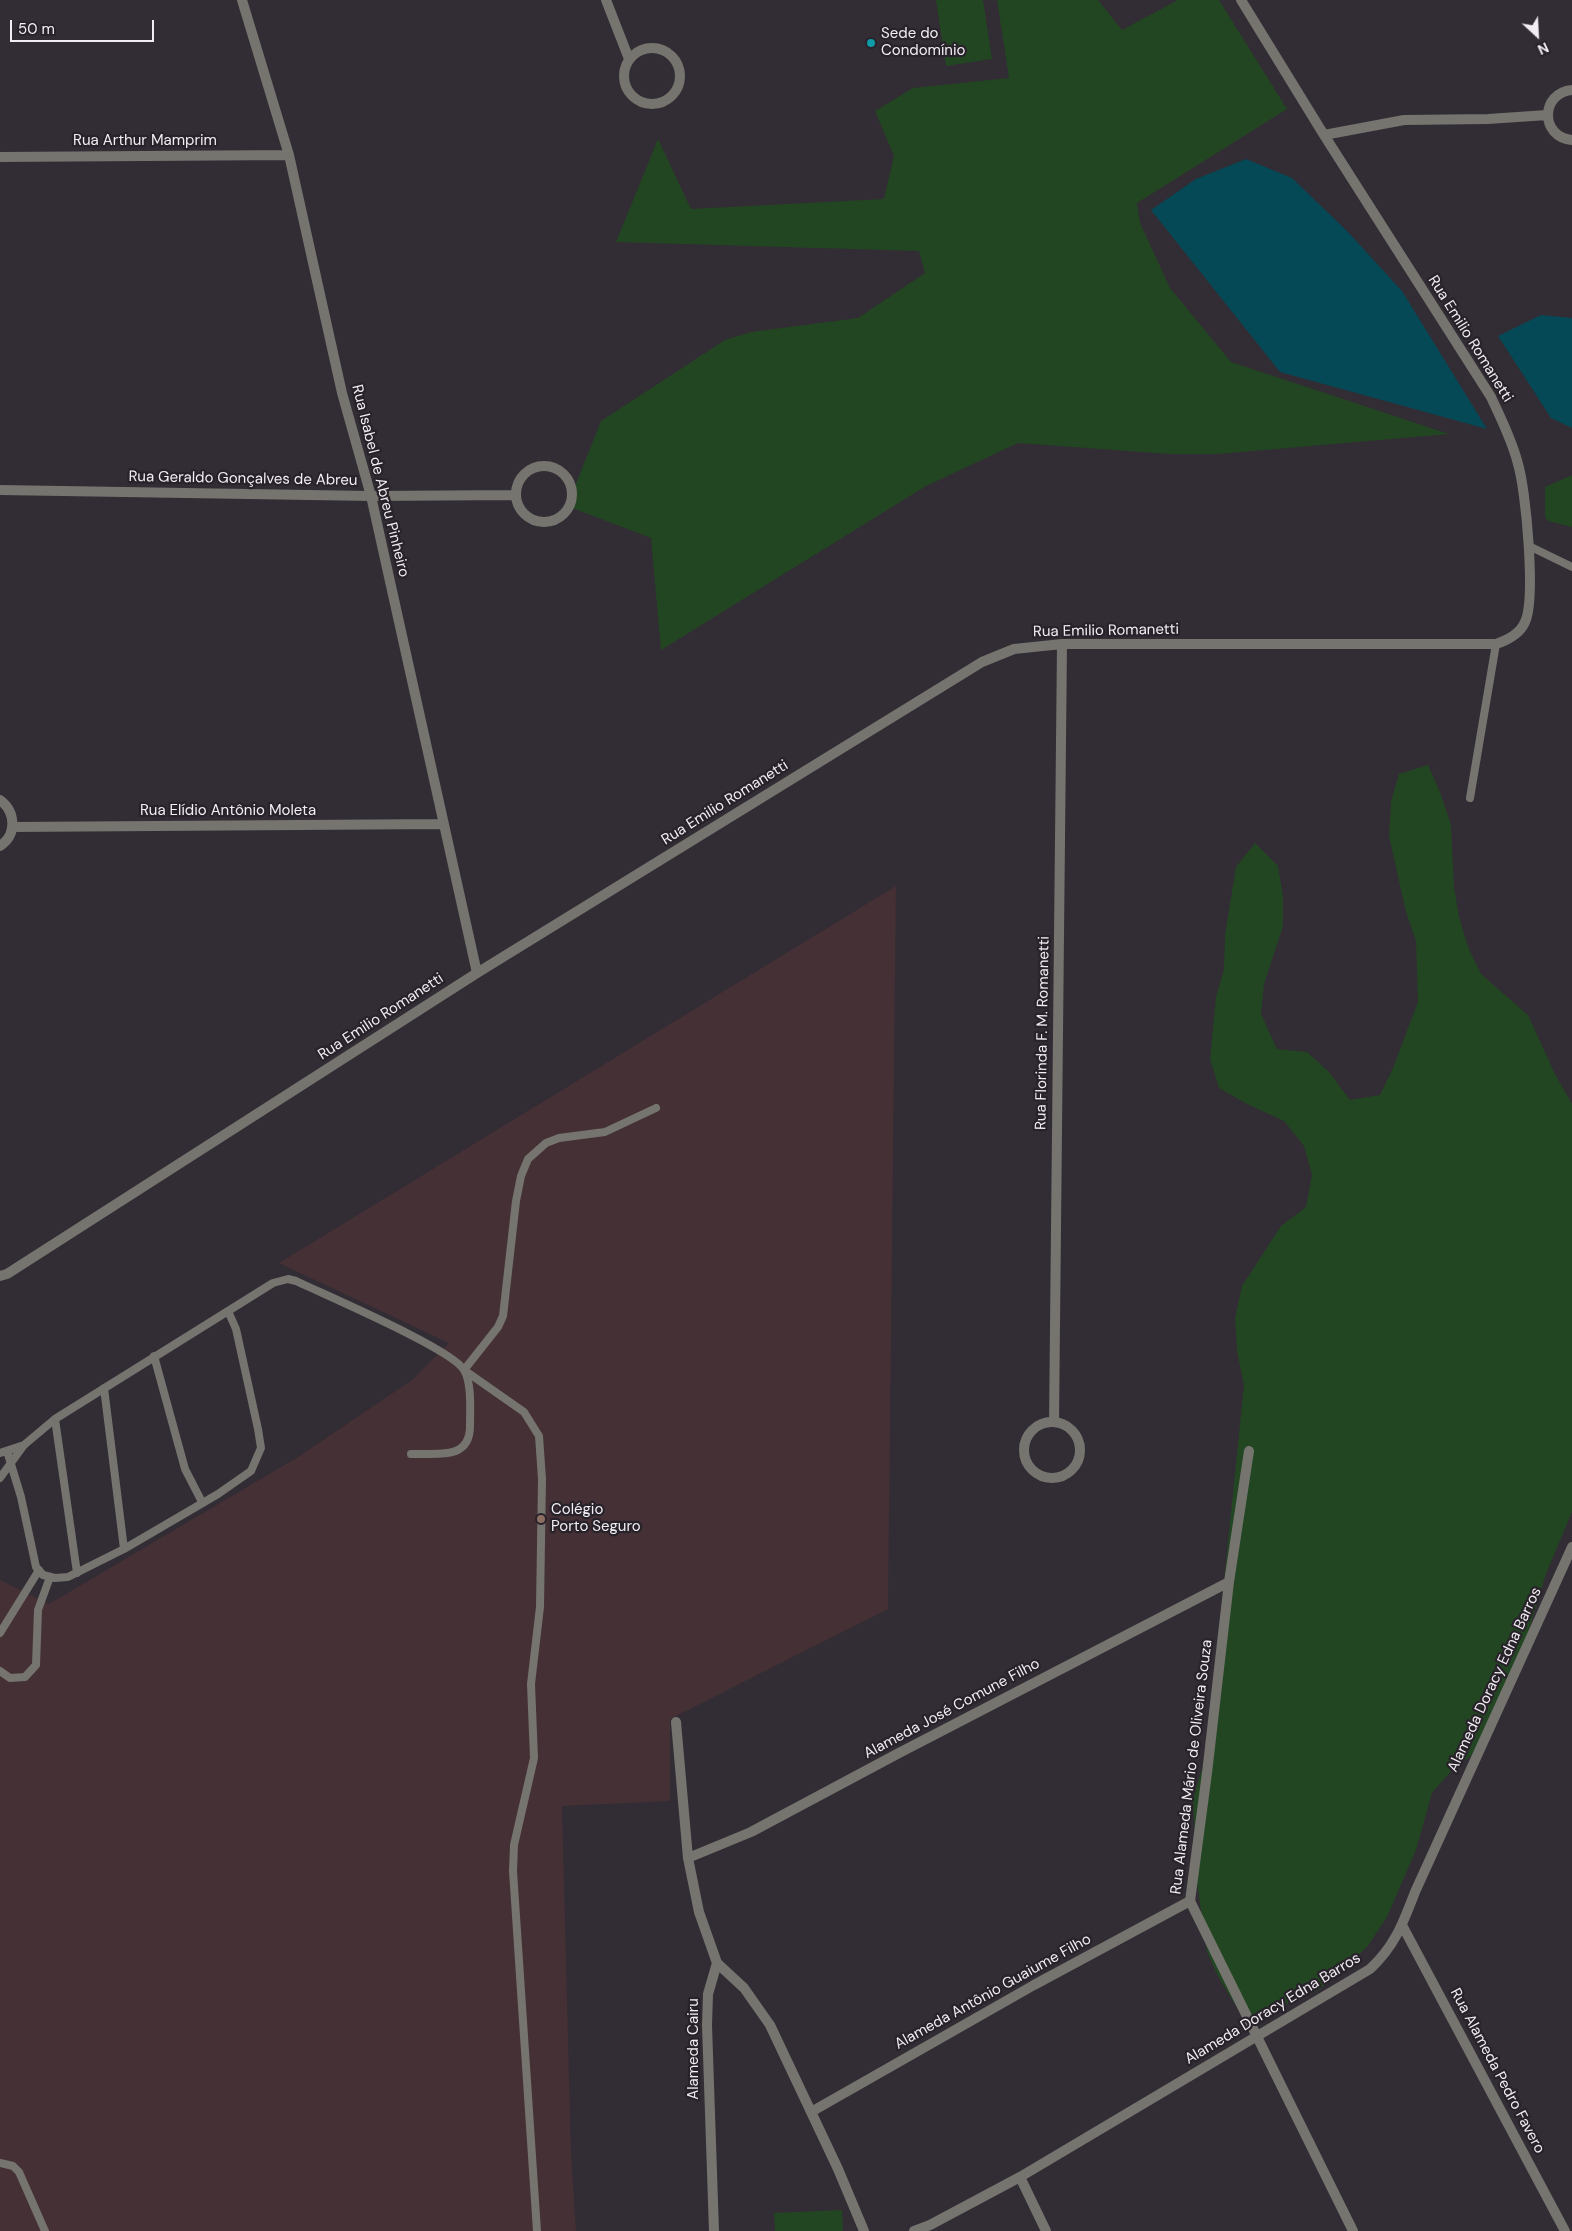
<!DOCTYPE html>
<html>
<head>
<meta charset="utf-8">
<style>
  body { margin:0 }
  #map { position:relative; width:1572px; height:2231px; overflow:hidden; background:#322c34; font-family:"DM Sans",sans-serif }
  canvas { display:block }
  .north { position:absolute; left:1512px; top:10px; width:50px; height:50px; -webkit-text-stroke:4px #28222a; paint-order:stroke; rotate:155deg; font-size:14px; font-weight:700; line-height:20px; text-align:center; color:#f1edf2 }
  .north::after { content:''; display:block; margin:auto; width:18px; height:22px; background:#f1edf2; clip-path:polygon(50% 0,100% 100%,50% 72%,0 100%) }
  .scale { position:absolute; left:10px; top:20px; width:144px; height:22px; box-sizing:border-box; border:2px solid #f1edf2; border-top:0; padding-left:6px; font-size:15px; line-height:18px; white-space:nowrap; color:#f1edf2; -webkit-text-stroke:4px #28222a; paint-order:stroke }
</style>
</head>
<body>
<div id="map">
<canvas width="1572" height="2231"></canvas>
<div class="north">N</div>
<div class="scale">50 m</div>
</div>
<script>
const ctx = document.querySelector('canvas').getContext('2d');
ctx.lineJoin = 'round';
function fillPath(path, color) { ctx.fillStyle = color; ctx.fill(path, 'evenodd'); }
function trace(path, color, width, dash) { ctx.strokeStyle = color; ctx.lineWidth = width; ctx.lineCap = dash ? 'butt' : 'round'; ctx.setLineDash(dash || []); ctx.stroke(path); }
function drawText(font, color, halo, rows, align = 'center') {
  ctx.font = font + ' "DM Sans",sans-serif'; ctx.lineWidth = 4.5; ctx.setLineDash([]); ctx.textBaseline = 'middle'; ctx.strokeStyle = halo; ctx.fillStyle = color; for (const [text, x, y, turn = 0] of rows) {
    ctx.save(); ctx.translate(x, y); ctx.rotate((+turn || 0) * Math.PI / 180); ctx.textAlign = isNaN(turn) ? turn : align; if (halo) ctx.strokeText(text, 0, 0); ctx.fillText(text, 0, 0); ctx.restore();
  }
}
fillPath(new Path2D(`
  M896 886 888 1609 670 1719V1801L562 1806 571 2152 576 2231H0V1580L49 1604 298 1457 412 1380 449 1343 279 1263Z`), '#443035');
fillPath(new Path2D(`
  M936 0H983L992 59 946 66Z
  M997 0H1098L1122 30 1178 0H1219L1287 109 1137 203 1140 223 1170 288 1231 362 1449 434 1218 454H1170L1018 443 926 486 661 650 651 538 567 506 601 421 725 340 751 332 858 318 925 273 919 251 616 242 658 139 691 209 884 199 894 156 875 111 913 88 1009 78Z
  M1572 475V527L1548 521 1545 516V487Z
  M1428 765 1440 792 1451 825 1454 887 1459 917 1468 947 1481 974 1528 1015 1555 1074 1572 1104V1512L1546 1574 1519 1662 1476 1752 1451 1771 1432 1793 1416 1850 1387 1917 1367 1947 1344 1969 1320 1989 1264 2014 1246 2016 1236 2006 1220 1980 1207 1952 1197 1882 1193 1800 1201 1771 1205 1769 1244 1385 1237 1351 1235 1318 1242 1286 1281 1226 1306 1207 1312 1175 1304 1146 1284 1121 1247 1104 1219 1088 1210 1059 1216 997 1224 969 1225 935 1236 867 1255 843 1278 866 1283 897V926L1264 984 1261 1014 1277 1049 1307 1052 1329 1072 1350 1100 1380 1095 1393 1068 1418 1002 1416 941 1406 912 1389 836 1391 802 1399 774Z
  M842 2210 843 2231H775L774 2213Z`), '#234622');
fillPath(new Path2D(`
  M1246 159 1292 178 1347 231 1402 291 1487 429 1280 372 1151 210 1196 179Z
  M1541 315 1572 318V428L1551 418 1498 336Z`), '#064956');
trace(new Path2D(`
  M1529 546 1572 567
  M1470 798 1496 644
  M154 1356 185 1469 202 1502
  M104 1388 124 1549
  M55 1419 77 1573
  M7 1451 21 1497 36 1567 43 1575 55 1578 68 1577 124 1549 218 1494 251 1471 261 1448 258 1429 236 1329 228 1311
  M0 1453 24 1445
  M0 1478 24 1445 55 1419 273 1283 288 1279 296 1281C325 1295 452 1349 464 1370 472 1383 470 1411 470 1426 470 1461 436 1453 411 1454
  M0 1633 39 1570
  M0 1671 10 1678 25 1677 36 1665 38 1610 50 1577
  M0 2163 13 2166 19 2172 45 2231
  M537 2231 513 1871 514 1845 534 1758 531 1684 540 1607 542 1479 539 1436 524 1412 464 1370 498 1327 503 1316 516 1201 521 1176 528 1159 546 1143 559 1138 605 1132 656 1108`), '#75746f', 8);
trace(new Path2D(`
  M242 0 289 155 342 393 371 496 477 973
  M606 0 629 59
  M624 76a28 28 0 1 1 56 0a28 28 0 1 1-56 0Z
  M1572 90C1540 93 1540 137 1572 140
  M1324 135 1404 120 1488 119 1547 115
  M0 157 289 155
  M516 494a28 28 0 1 1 56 0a28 28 0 1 1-56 0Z
  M0 490 371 496 516 495
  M0 800C16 812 17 835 0 846
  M13 827 443 824
  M0 1276 7 1274 477 973 982 662 1014 649 1062 644H1496C1508 640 1520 634 1525 622 1536 599 1526 490 1518 464 1512 440 1501 419 1491 397L1324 135 1241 0
  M1054 1422 1062 644
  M1024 1450a28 28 0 1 1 56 0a28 28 0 1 1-56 0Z
  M1249 1451 1229 1582 1207 1773 1190 1901 1353 2231
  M676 1722 688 1858 699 1912 717 1963 708 1994 707 2025 714 2231
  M688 1858 751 1832 899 1753 1229 1582
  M1402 1925 1565 2231
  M717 1963 744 1988 770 2025 838 2169 864 2231
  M811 2112 1034 1985 1190 1901
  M1020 2177 1046 2231
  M914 2231 930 2225 1020 2177 1370 1969C1395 1946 1403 1923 1415 1892L1572 1547`), '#75746f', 10);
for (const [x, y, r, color] of [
  [871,43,5,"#0f9aa8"],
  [541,1519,5,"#8d6e63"]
]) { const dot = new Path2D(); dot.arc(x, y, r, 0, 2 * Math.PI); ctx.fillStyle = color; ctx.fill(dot); trace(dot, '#28222a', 2); }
drawText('15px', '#f1edf2', '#28222a', [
  ["Sede do",881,34],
  ["Condomínio",881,51],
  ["Colégio",551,1510],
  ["Porto Seguro",551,1527]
], 'left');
drawText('15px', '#f1edf2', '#28222a', [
  ["Rua Arthur Mamprim",145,141],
  ["Rua Emilio Romanetti",1470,339,58],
  ["Rua Geraldo Gonçalves de Abreu",243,479,1],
  ["Rua Isabel de Abreu Pinheiro",380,481,76],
  ["Rua Emilio Romanetti",1106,631,-1],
  ["Rua Emilio Romanetti",725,803,-32],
  ["Rua Elídio Antônio Moleta",228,811],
  ["Rua Emilio Romanetti",381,1017,-33],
  ["Rua Florinda F. M. Romanetti",1043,1033,-89],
  ["Alameda Doracy Edna Barros",1495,1680,-65],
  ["Alameda José Comune Filho",952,1709,-28],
  ["Rua Alameda Mário de Oliveira Souza",1192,1767,-83],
  ["Alameda Antônio Guaiume Filho",993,1992,-29],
  ["Alameda Doracy Edna Barros",1273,2009,-31],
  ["Alameda Cairu",694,2049,-90],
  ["Rua Alameda Pedro Favero",1497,2071,62]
]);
</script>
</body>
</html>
